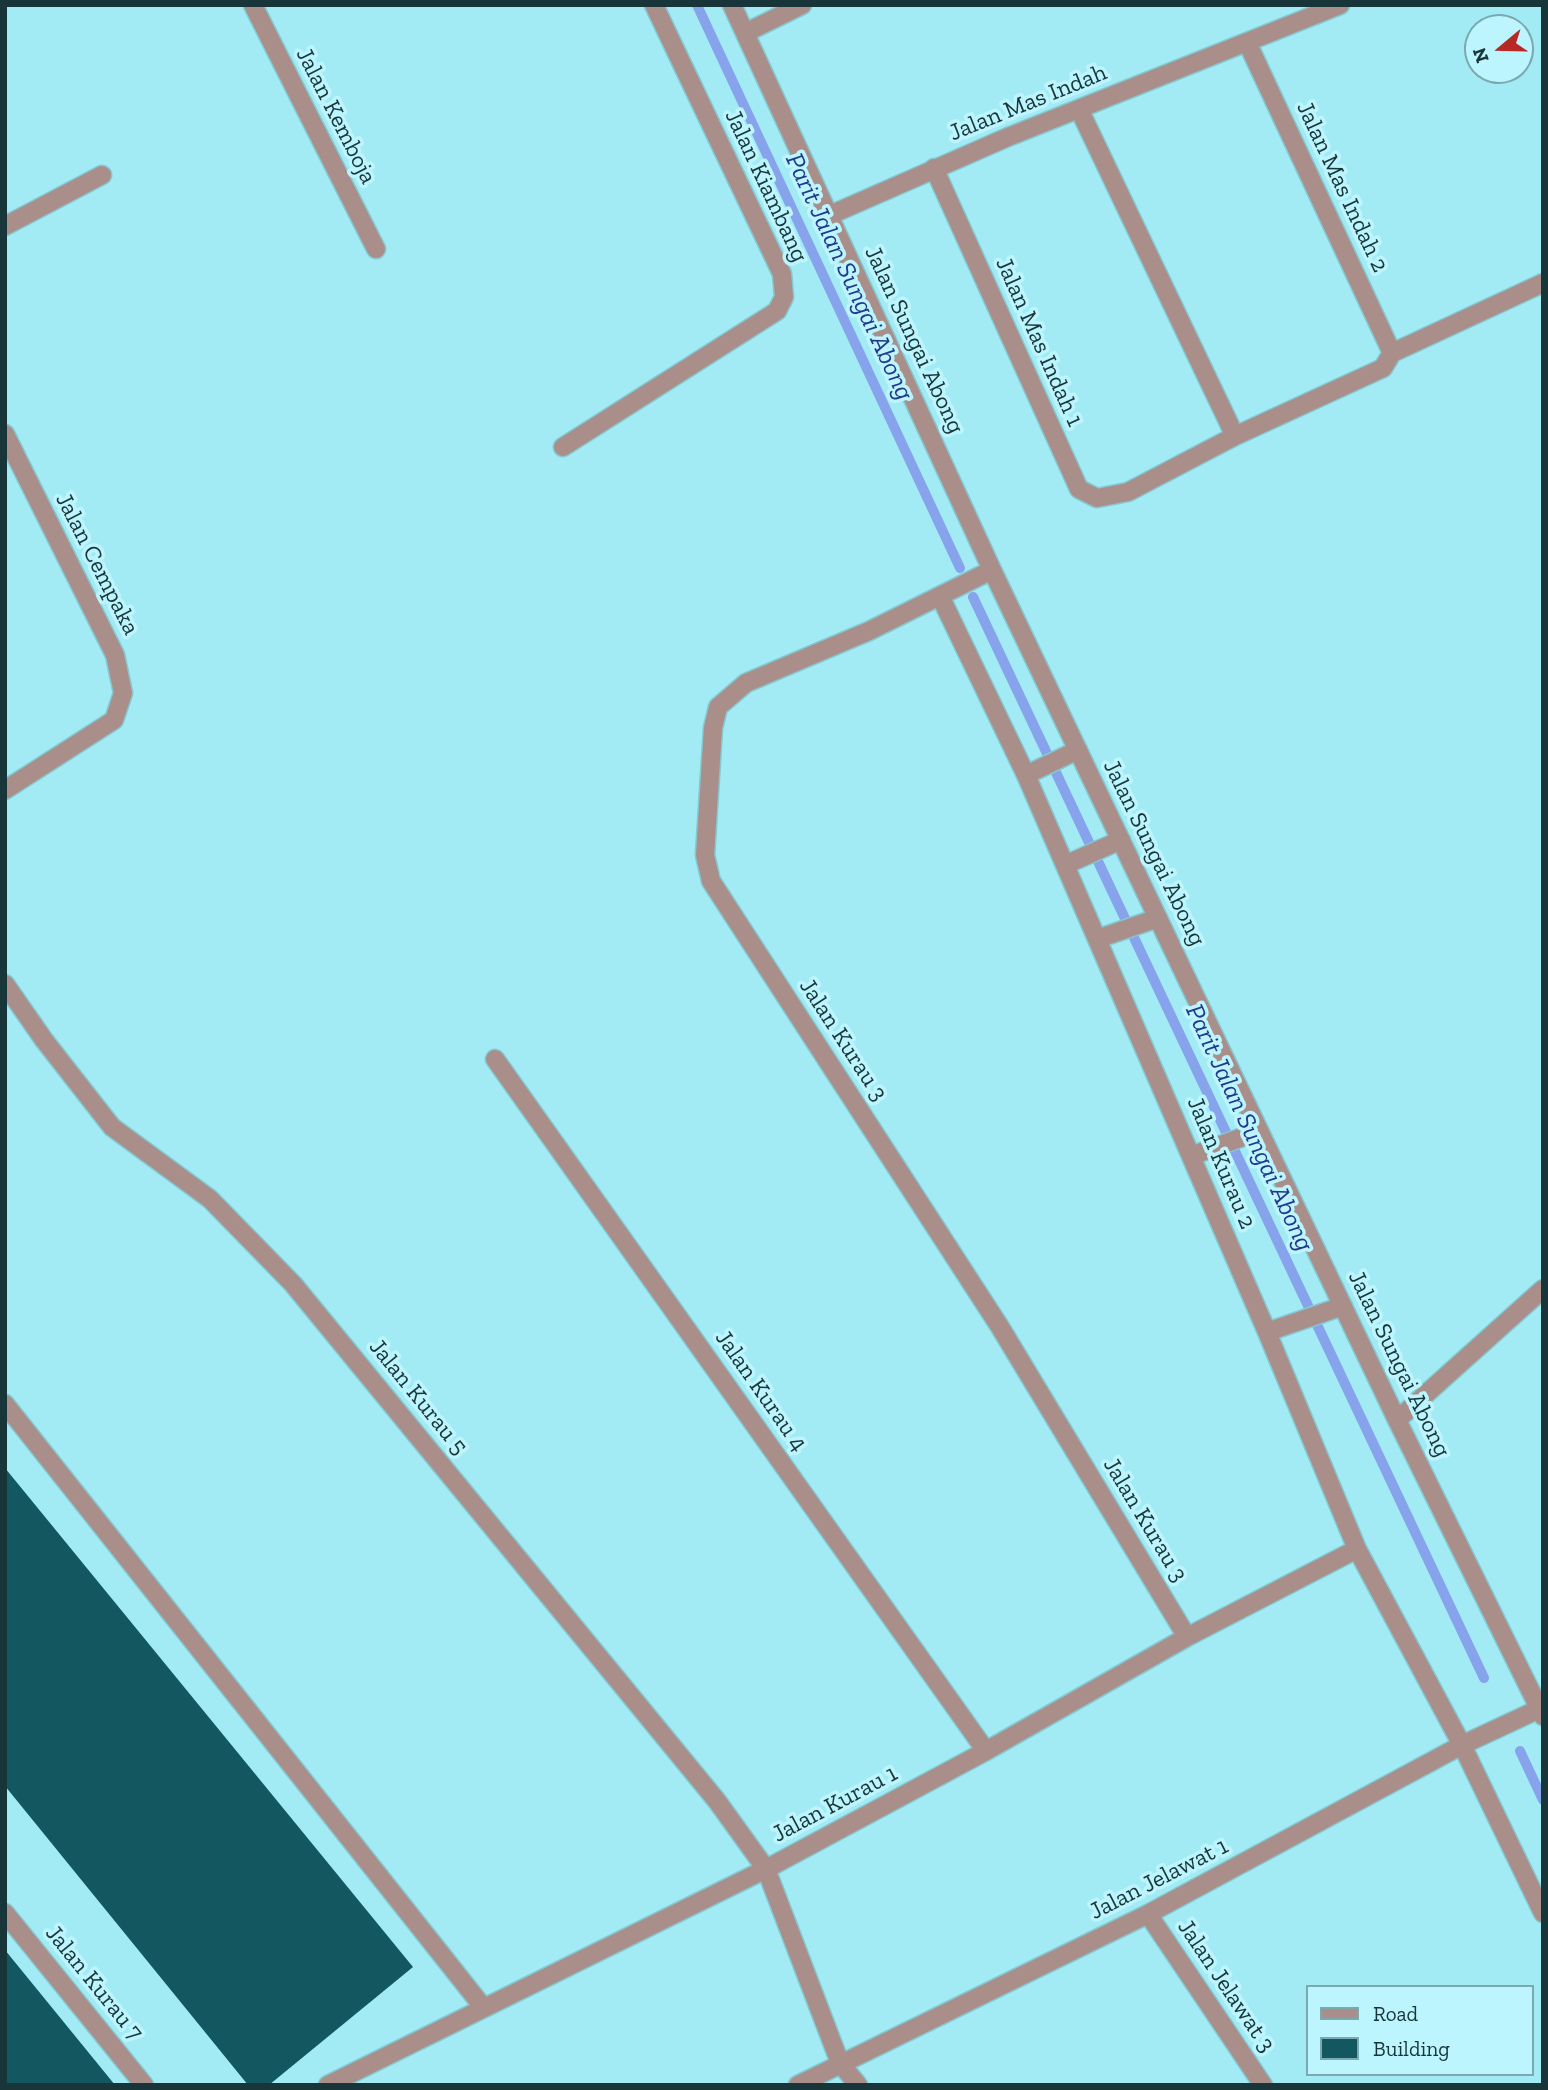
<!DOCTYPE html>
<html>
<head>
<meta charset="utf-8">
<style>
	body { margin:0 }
	#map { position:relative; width:1548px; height:2090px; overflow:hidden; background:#a2ebf5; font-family:"Zilla Slab",serif }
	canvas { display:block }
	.frame { position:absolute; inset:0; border:7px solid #18363a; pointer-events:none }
	.legend { position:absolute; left:1306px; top:1985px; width:228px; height:91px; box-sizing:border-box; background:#bcf5fe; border:2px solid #7aa9b0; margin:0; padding:9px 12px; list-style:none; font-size:21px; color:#18363a }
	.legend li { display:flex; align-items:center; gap:14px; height:35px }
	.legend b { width:35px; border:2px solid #7aa9b0 }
	.north { position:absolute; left:1464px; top:14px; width:70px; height:70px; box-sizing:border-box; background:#bcf5fe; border:2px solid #7aa9b0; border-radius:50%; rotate:251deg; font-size:19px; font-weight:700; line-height:28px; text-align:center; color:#18363a }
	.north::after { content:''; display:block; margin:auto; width:24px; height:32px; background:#b82926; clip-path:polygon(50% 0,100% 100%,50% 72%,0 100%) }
</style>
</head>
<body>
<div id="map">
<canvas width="1548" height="2090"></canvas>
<div class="frame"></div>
<ul class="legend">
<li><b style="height:9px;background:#a98e8a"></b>Road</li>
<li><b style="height:19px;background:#135860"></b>Building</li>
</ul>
<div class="north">N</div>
</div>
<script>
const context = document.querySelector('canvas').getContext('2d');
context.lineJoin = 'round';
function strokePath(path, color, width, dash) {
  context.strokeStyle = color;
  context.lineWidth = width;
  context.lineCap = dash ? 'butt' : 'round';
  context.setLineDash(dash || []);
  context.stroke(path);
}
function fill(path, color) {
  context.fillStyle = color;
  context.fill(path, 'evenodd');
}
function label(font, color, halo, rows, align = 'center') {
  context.font = font + ' "Zilla Slab",serif';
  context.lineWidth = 7;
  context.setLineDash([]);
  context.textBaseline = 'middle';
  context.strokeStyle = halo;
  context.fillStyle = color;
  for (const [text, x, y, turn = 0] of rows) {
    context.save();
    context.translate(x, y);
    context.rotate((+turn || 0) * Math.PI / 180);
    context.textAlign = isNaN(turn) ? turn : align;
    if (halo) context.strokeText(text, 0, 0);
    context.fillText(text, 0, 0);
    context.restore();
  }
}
const stream = new Path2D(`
	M697,5l263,563
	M973,597l511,1081
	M1520,1751l23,49`);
const building = new Path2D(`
	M5,1468l408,499 -144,118h-21l-243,-299z
	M5,1950l110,135h-110z`);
const minor = new Path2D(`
	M253,5l123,244
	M732,5l260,565 405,850 146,296
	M745,33l57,-28
	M1247,42l145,311
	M1079,109l156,327
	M934,168l145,321 18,9 31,-6 107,-56 148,-68 9,-15
	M830,215l178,-78 332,-132
	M5,226l97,-51
	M1392,353l151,-70
	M5,434l110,221 8,38 -9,27 -109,70
	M563,447l214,-136 7,-14 -2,-23 -128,-269
	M992,570l-123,61 -123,52 -28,24 -5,21 -8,127 6,26 289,446 187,310
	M940,596l86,179 241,557 90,217 105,196 81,168
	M1026,775l52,-25
	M1065,865l56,-25
	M1097,939l61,-21
	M5,984l39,56 68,87 98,72 83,85 424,517 49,68 74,194 18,22
	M495,1059l491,692
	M1191,1156l68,-25
	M1267,1332l76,-26
	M5,1404l478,603
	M1397,1420l146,-131
	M5,1913l139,172
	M1148,1914l115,171
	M328,2085l438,-216 220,-118 201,-114 170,-88
	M798,2085l350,-171 314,-169 77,-36`);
const streetNames = [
	["Jalan Mas Indah",1028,103,-22],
	["Jalan Kemboja",336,116,63],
	["Jalan Kiambang",766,186,65],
	["Jalan Mas Indah 2",1342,187,65],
	["Jalan Sungai Abong",914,340,65],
	["Jalan Mas Indah 1",1039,342,66],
	["Jalan Cempaka",97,564,63],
	["Jalan Sungai Abong",1154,853,64],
	["Jalan Kurau 3",843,1040,57],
	["Jalan Kurau 2",1221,1163,67],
	["Jalan Sungai Abong",1399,1364,64],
	["Jalan Kurau 4",761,1391,55],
	["Jalan Kurau 5",418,1397,51],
	["Jalan Kurau 3",1145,1520,59],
	["Jalan Kurau 1",835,1804,-28],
	["Jalan Jelawat 1",1159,1879,-27],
	["Jalan Kurau 7",94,1983,51],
	["Jalan Jelawat 3",1226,1986,56]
];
const waterNames = [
	["Parit Jalan Sungai Abong",849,277,65],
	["Parit Jalan Sungai Abong",1249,1128,65]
];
strokePath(stream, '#87a3eb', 10);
fill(building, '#135860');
strokePath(minor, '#86c7d0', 21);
strokePath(minor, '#a98e8a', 18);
label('24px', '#18363a', '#bcf5fe', streetNames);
label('italic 26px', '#21398b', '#bcf5fe', waterNames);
</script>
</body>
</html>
